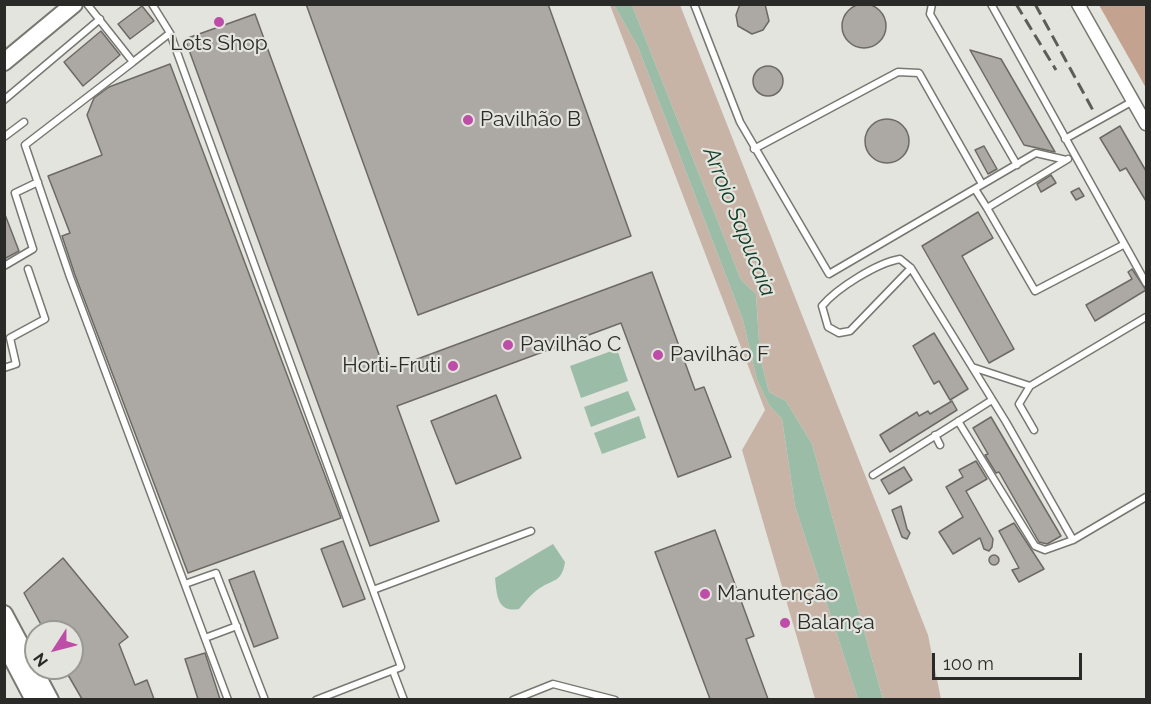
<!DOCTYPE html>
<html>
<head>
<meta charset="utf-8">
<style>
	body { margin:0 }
	#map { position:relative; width:1151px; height:704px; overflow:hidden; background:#e4e4de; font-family:Raleway,sans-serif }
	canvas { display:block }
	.frame { position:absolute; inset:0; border:6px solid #2a2a28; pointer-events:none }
	.north { position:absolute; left:24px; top:620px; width:60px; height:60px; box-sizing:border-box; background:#e4e4de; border:2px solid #9a9a95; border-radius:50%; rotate:234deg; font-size:16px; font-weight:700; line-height:24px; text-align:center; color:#2a2a28 }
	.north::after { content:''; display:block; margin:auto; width:21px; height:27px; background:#be4da8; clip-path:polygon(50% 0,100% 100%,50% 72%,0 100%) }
	.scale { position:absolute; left:932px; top:653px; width:150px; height:27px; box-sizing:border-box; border:3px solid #2a2a28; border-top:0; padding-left:8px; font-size:18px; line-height:21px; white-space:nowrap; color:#2a2a28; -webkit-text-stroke:4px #e4e4de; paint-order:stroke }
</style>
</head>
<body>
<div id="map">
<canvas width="1151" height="704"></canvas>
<div class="frame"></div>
<div class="north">N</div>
<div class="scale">100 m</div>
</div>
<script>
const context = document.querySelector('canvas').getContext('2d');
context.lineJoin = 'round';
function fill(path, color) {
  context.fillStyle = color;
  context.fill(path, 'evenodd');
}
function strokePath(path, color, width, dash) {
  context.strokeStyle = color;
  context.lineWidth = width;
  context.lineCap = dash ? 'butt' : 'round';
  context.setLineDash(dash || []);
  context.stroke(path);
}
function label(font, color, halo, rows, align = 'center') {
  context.font = font + ' Raleway,sans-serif';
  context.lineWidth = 4.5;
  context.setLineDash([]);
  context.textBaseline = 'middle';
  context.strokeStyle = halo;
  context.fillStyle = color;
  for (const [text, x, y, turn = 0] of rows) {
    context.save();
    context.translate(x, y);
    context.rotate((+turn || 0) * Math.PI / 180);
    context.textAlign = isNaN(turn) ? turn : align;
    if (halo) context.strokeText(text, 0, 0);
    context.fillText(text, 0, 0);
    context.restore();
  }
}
const green = new Path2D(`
	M610,5h4l24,42 105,273 14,60 12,25 13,14 13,87 63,193h-43l-73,-249 23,-40z
	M632,5h48l248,630 13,64h-58l-71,-255 -26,-43 -17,-9 -9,-35 -4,-63 -15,-14z`);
const forest = new Path2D(`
	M1099,5h47v83z`);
const water = new Path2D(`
	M614,5h18l109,275 15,14 4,63 9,35 17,9 26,43 71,255h-25l-63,-193 -13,-87 -13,-14 -12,-25 -14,-60 -105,-273z
	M617,349l11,32 -47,17 -11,-32z
	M628,391l8,19 -45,17 -7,-20z
	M639,416l7,22 -44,16 -8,-21z
	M553,544l12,18c-3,20 -11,17 -25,26 -8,5 -15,14 -21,21 -22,4 -22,-14 -24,-31z`);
const building = new Path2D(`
	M842 26a22 22 0 1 1 44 0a22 22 0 1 1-44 0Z
	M306,4h242l83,232 -213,79z
	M740,4h25l4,17 -6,9 -11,4 -14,-8 -2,-11z
	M142,6l12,15 -24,18 -12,-15z
	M255,14l130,357 267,-99 43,118 9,-3 27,70 -53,20 -57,-154 -224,83 42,115 -69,25 -185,-507z
	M101,31l19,24 -37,31 -19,-24z
	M970,50l31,9 54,93 -31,-7z
	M170,64l171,454 -153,55 -113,-298 -13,-39 8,-3 -22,-57 54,-21 -15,-40 7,-17 15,-11z
	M753 81a15 15 0 1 1 30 0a15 15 0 1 1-30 0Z
	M865 141a22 22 0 1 1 44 0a22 22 0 1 1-44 0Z
	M1120,126l26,45v30l-20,-33 -6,3 -20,-33z
	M984,146l13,23 -9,5 -13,-24z
	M1051,175l5,8 -15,9 -4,-8z
	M1079,188l5,8 -8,4 -5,-8z
	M4,212l15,39 -15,8z
	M978,212l15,26 -31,18 52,93 -25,14 -67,-117z
	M1132,269l14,21 -51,31 -9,-16 46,-26 -4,-7z
	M934,333l34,56 -18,11 -11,-19 -5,3 -21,-38z
	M496,395l25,63 -65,26 -25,-63z
	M952,401l5,9 -67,42 -10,-17 37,-23 2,4 9,-5 2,3z
	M991,417l70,119 -14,8 -8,-2 -40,-70 -3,1 -11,-18 3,-1 -15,-26z
	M976,461l11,18 -21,12 27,48 -1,8 -3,4 -5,-2 -4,-11 -27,16 -14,-22 24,-15 -17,-30 17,-10 -4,-7z
	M904,467l8,13 -23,14 -8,-14z
	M901,506l6,23 3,4 -3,6 -5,-2 -10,-27z
	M1014,523l30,46 -25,13 -7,-12 7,-2 -20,-37z
	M715,530l39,106 -8,3 22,60h-58l-55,-147z
	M343,541l22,58 -22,8 -22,-58z
	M989 560a5 5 0 1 1 10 0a5 5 0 1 1-10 0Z
	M63,558l65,79 -9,7 16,41 12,-5 7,19h-72l-18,-31h8v-36h-27l-21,-39z
	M254,571l24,67 -24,9 -25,-67z
	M205,653l15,46h-22l-13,-40z`);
const service = new Path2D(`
	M87,4l46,58 -108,83 45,132 158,423
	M152,4l18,29 231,634 -85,33
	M694,4l46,118 89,152 207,-121 30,7
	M932,4l-2,10 87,151
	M991,4l155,279
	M133,62l37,-29
	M4,100l96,-81
	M4,137l20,-15
	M1065,139l68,-38
	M754,149l144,-77 21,1 63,111
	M975,189l12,19 81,-49
	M987,208l48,83 88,-46
	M4,266l29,-17 -18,-56 23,-11
	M911,268l-61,63 -11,2 -11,-6 -6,-21c15,-18 55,-43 78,-47l11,9 95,154 67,118 73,-43
	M972,367l58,19
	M4,368l12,-4 -6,-26 35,-19 -17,-50
	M958,421l77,125 10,4 28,-10
	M1034,430l-15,-26 11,-18 116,-69
	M935,435l5,10
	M873,475l119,-75
	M185,584l31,-11 49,127
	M373,590l158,-59
	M205,638l32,-12
	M393,671l11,29
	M513,700l40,-16 62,16`);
const minor = new Path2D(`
	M1078,4l68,120`);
const secondary = new Path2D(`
	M4,62l70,-58
	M4,614l46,86
	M4,643l30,57`);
const rail = new Path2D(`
	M1016,4l40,66
	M1035,4l60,110`);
const markers = [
	[219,22,6,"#be4da8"],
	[468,120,6,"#be4da8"],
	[508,345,6,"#be4da8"],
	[658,355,6,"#be4da8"],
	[453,366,6,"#be4da8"],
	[705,594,6,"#be4da8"],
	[785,623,6,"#be4da8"]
];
const poiNames = [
	["Lots Shop",219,44,"center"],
	["Pavilhão B",480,120],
	["Pavilhão C",520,345],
	["Pavilhão F",670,355],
	["Horti-Fruti",441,366,"right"],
	["Manutenção",717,594],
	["Balança",797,623]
];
const waterNames = [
	["Arroio Sapucaia",739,222,68]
];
fill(green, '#c8b4a7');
fill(forest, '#c3a38f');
fill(water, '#9bbda8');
fill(building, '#aca8a3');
strokePath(building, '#6d6a65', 1.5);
strokePath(service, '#787872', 9);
strokePath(minor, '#787872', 15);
strokePath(secondary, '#787872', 20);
strokePath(service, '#fff', 6);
strokePath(minor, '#fff', 12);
strokePath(secondary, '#fff', 16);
strokePath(rail, '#5c5c59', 3, [12, 6]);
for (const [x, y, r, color] of markers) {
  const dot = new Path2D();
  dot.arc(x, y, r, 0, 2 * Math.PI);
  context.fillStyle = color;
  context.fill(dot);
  strokePath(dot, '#e4e4de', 2);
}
label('21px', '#2a2a28', '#e4e4de', poiNames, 'left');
label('italic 22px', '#0f3b25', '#e4e4de', waterNames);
</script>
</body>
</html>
